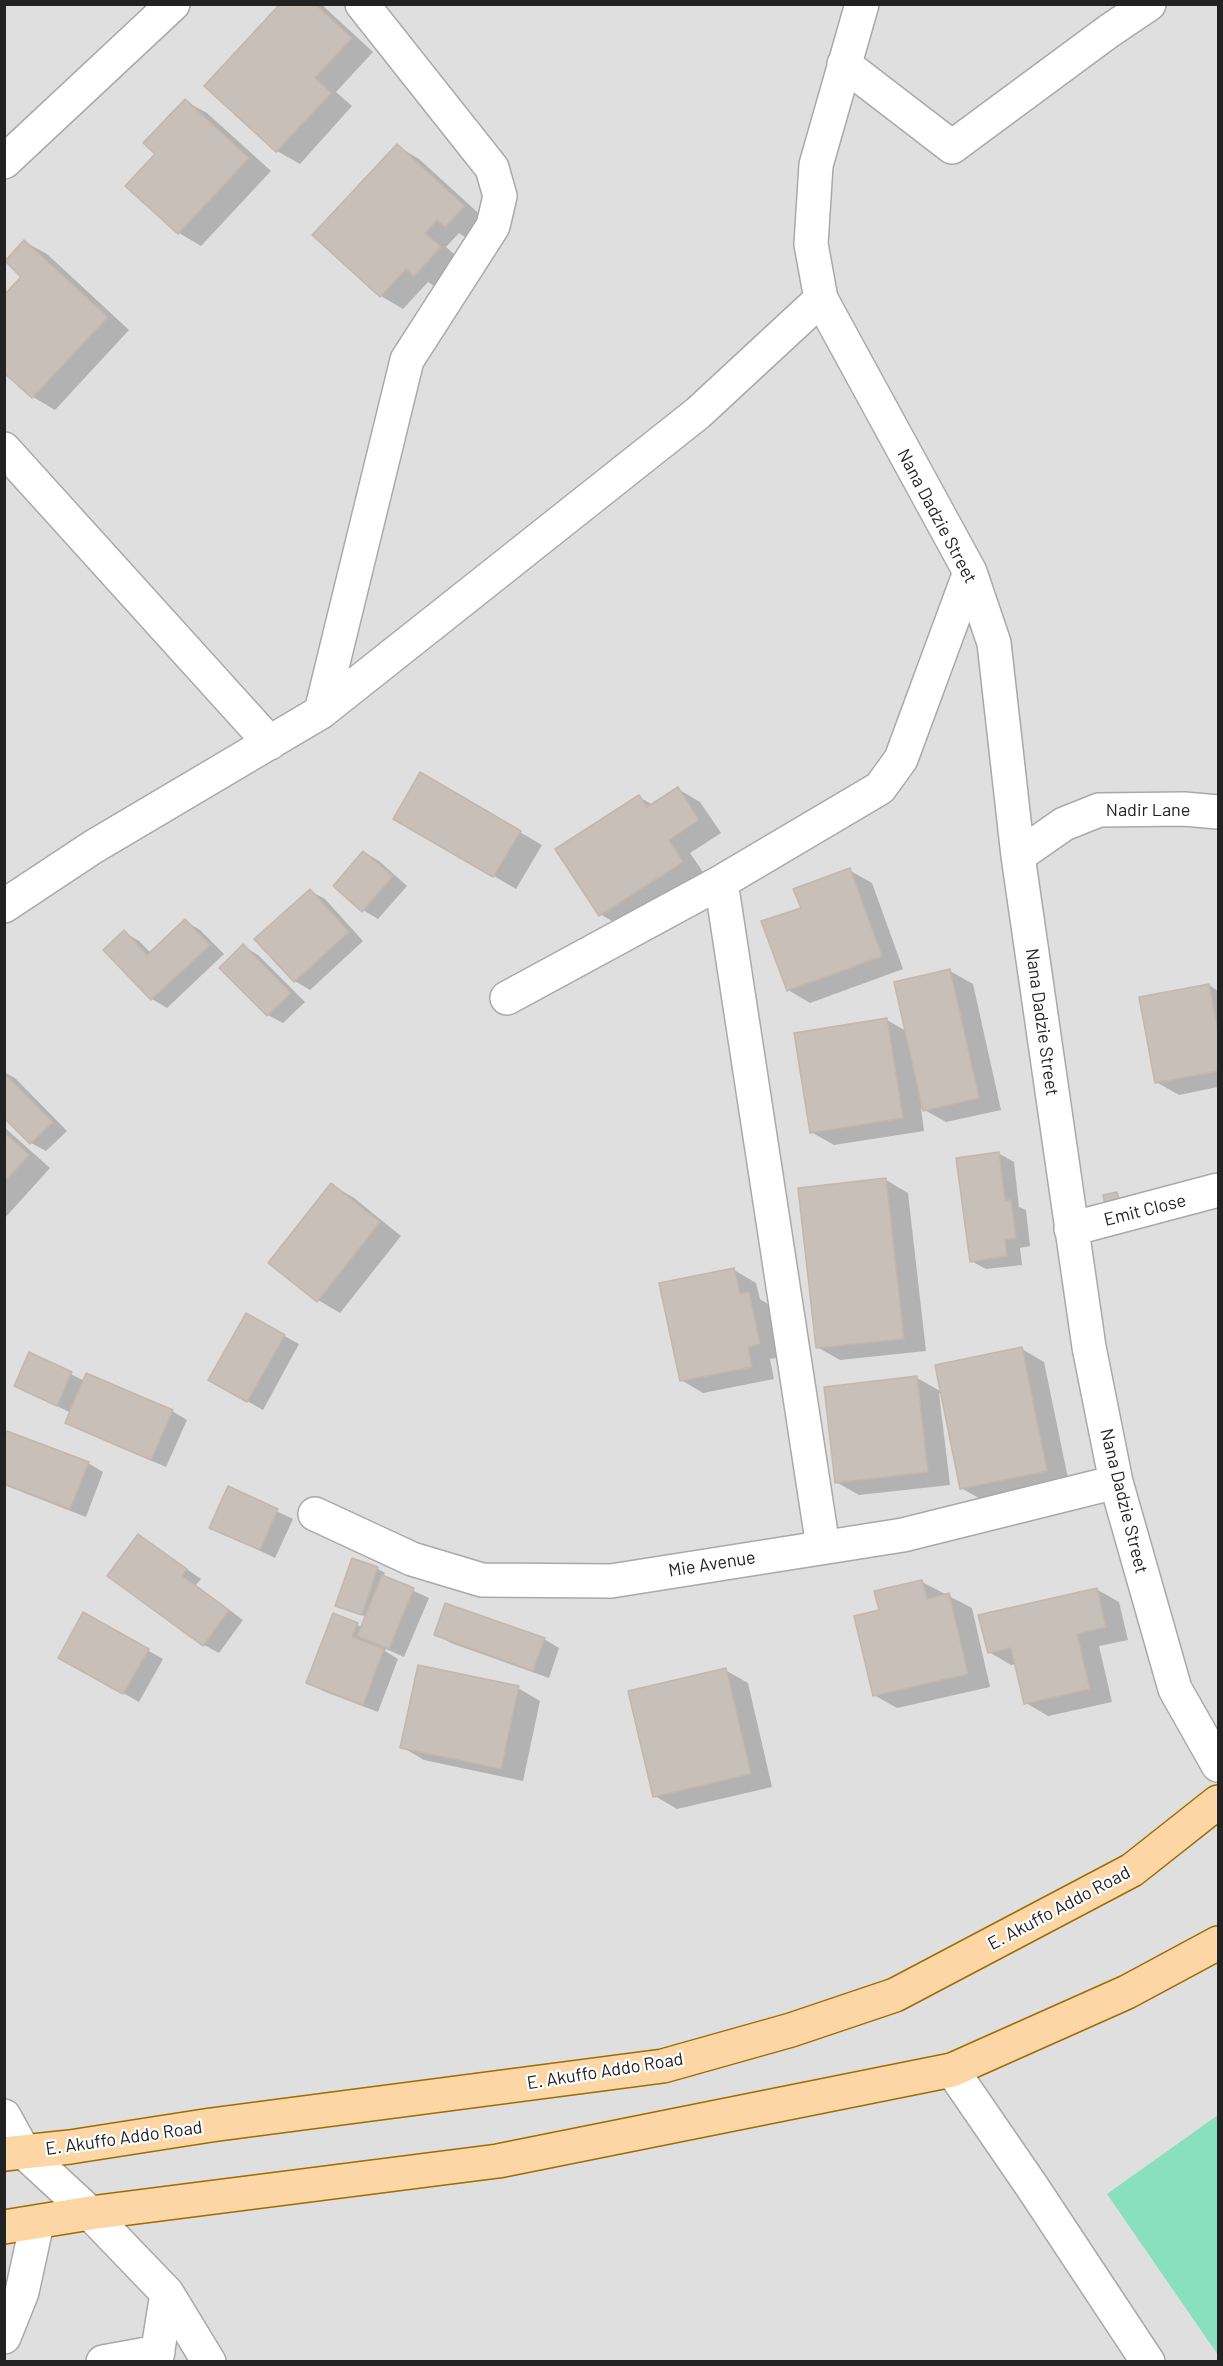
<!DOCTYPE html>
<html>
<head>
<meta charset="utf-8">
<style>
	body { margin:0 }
	#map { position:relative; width:1223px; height:2366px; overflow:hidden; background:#f2efe9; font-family:Barlow,sans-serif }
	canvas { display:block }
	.frame { position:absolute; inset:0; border:6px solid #222; pointer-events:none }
</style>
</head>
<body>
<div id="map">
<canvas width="1223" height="2366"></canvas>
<div class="frame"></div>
</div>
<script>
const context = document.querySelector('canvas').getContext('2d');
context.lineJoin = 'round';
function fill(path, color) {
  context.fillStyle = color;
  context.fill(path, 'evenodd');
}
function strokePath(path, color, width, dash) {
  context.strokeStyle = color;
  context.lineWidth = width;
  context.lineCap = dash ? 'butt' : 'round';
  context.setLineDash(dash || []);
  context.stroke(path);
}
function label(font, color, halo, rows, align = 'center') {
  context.font = font + ' Barlow,sans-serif';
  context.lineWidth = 4.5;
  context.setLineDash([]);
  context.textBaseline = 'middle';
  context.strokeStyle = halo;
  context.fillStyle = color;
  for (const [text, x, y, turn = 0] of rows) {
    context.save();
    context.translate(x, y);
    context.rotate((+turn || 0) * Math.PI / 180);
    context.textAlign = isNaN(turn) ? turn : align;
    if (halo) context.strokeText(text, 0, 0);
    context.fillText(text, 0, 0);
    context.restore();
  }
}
const residential = new Path2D(`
	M5,5h1213v2356h-1213z`);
const pitch = new Path2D(`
	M1218,2115v240l-111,-161z`);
const shadow = new Path2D(`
	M282,4h39l52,48 -37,40 16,14 -52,58 -23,-13 -71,-65z
	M185,101l22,12 64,58 -70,75 -22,-13 -22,-79z
	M397,146l22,13 67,61 -18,19 -9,-6 -13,14 16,14 -25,27 -9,-6 -25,27 -22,-13z
	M25,242l22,12 82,76 -74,80 -22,-13 -29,-26 19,-94z
	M420,774l122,71 -26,44 -121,-71z
	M678,789l22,13 21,31 -31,20 15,22 -83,52 -22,-13 39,-117 14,8z
	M364,852l15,9 28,25 -29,33 -15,-9z
	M849,870l23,13 31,86 -93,34 -22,-13 14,-81z
	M310,891l15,8 38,42 -53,49 -15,-9z
	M185,921l15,9 24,24 -57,54 -15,-9 -46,-49 18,-18 15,9 12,12z
	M243,946l15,9 47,47 -22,21 -15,-8z
	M950,971l23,13 28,126 -55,12 -25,-14 3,23 -90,14 -23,-13 76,-112 19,11z
	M1209,985l9,6v96l-39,8 -23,-13z
	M4,1072l11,6 52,53 -21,20 -15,-8 -27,-28z
	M4,1127l46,41 -46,51z
	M998,1153l16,9 5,45 7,3 4,36 -10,2 2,17 -36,4 -15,-8z
	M886,1180l22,13 18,158 -86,9 -23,-13z
	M332,1185l22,13 47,38 -61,77 -22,-13z
	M734,1270l22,13 4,16 11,7 11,51 -12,2 4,20 -71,14 -22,-13z
	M246,1315l53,29 -36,66 -53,-30z
	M1022,1349l22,13 25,121 -85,18 -23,-13 -19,-95h-3l11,92 -91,10 -23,-13 81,-104 25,14z
	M29,1354l56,27 87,30 15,9 -21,47 -84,-36 -15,-8 4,-10 -56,-28z
	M4,1443l84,20 15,9 -17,45 -82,-32z
	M228,1488l65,31 -18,39 -64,-31z
	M139,1536l62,43 -5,6 47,35 -24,33 -15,-8z
	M353,1560l25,9 7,4 -2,4 46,21 -25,59 -18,-8 -1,2 13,8 -20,53 -55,-21 -15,-9 49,-57 5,2 5,-10 -30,-12z
	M922,1582l50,26 18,79 -93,21 -23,-13 6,-84z
	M1096,1589l23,13 9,38 -29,6 13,56 -64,14 -22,-13 -10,-39 -5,1 -22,-13z
	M84,1614l79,45 -24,43 -79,-45z
	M436,1634l108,5 15,9 -10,30 -98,-35z
	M725,1670l23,13 24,104 -95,22 -22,-13z
	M518,1688l22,13 -17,80 -99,-21 -22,-13z`);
const building = new Path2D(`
	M280,4h35l37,34 -37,40 16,15 -55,59 -72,-66z
	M185,99l64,59 -71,76 -53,-48 30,-32 -12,-11z
	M397,144l68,62 -20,21 -8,-7 -12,13 16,14 -27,29 -8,-7 -26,28 -68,-62z
	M24,240l84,77 -76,81 -28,-25v-78l17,-18 -16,-16z
	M420,772l101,59 -28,46 -100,-58z
	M678,787l21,33 -30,20 14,22 -84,54 -44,-67 84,-54 8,12z
	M363,851l30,25 -31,36 -29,-26z
	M850,868l32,88 -95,35 -26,-70 40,-13 -8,-19z
	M310,889l39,43 -55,50 -40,-43z
	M185,919l25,26 -59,55 -48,-50 21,-20 23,25z
	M243,944l48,49 -24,23 -48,-48z
	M950,969l29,129 -56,13 -29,-129z
	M1209,984l9,47v40l-63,12 -16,-86z
	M887,1018l16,100 -93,15 -16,-100z
	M4,1073l49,49 -23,22 -26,-26z
	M4,1132l25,23 -25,27z
	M999,1152l6,48h6l5,38 -11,2 2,16 -37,6 -14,-104z
	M886,1178l18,161 -88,9 -18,-160z
	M331,1183l49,39 -63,80 -49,-39z
	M1117,1192l5,19 -15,3 -4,-19z
	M734,1268l6,26 9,-2 11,52 -12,3 4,20 -72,14 -21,-98z
	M246,1313l39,22 -38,67 -39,-22z
	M1022,1347l25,124 -87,18 -25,-124z
	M29,1352l43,20 -15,34 -43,-20z
	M86,1373l87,37 -22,50 -86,-37z
	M917,1376l11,96 -93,11 -11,-96z
	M7,1431l82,31 -19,47 -66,-25v-45z
	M228,1486l50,23 -18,41 -51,-22z
	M138,1534l49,35 -5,7 47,34 -26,36 -96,-70z
	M352,1558l26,9 -16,48 -27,-9z
	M382,1575l32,13 -25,61 -32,-13z
	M922,1580l5,19 22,-6 19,81 -95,22 -19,-80 25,-6 -5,-19z
	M1097,1588l9,39 -29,7 13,55 -66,15 -13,-56 -23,5 -10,-38z
	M445,1603l100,35 -12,33 -99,-36z
	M83,1612l66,37 -26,45 -65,-36z
	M333,1613l25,10 -6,14 32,12 -21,56 -57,-22z
	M418,1665l101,21 -18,83 -101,-21z
	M726,1668l25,106 -98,23 -25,-106z`);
const minor = new Path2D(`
	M862,4l-46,161 -5,79 10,55 149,273 24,71 24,213 71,491 27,135 59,207 43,76
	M844,64l108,83 157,-116 40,-27
	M4,162l169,-158
	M4,449l266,294
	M321,712l86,-352 86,-134 7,-30 -8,-28 -130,-164
	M1018,856l46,-32 35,-14 85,-1 34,3
	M721,882l102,665
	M4,906l89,-59 228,-135 377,-299 123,-114
	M507,998l214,-116 159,-94 21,-29 69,-187
	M1071,1229l147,-39
	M315,1514l97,45 70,21 129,1 292,-46 213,-53
	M952,2070l81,118 115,174
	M4,2116l20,36 66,61 77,80 42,69
	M4,2337l18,-45 15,-69
	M103,2362l55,-10
	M156,2362l11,-69`);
const major = new Path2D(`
	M4,2154l66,-7 141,-22 452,-59 128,-36 104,-35 237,-125 86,-68
	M4,2227l86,-14 408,-52 454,-91 175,-78 91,-49`);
const streetNames = [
	["Nana Dadzie Street",937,516,62],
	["Nadir Lane",1148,810],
	["Nana Dadzie Street",1042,1022,82],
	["Emit Close",1145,1210,-14],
	["Nana Dadzie Street",1124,1501,76],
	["Mie Avenue",712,1564,-9],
	["E. Akuffo Addo Road",1059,1908,-28],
	["E. Akuffo Addo Road",605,2071,-9],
	["E. Akuffo Addo Road",124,2138,-8]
];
fill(residential, '#e0dfdf');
fill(pitch, '#88e0be');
fill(shadow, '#0003');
fill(building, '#c7bfb8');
strokePath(building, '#c4b6ab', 1.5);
strokePath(minor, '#a9a9a9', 36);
strokePath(major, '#a06b00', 36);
strokePath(minor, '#fff', 33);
strokePath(major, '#fcd6a4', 33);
label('18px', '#222', '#fff', streetNames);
</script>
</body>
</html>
